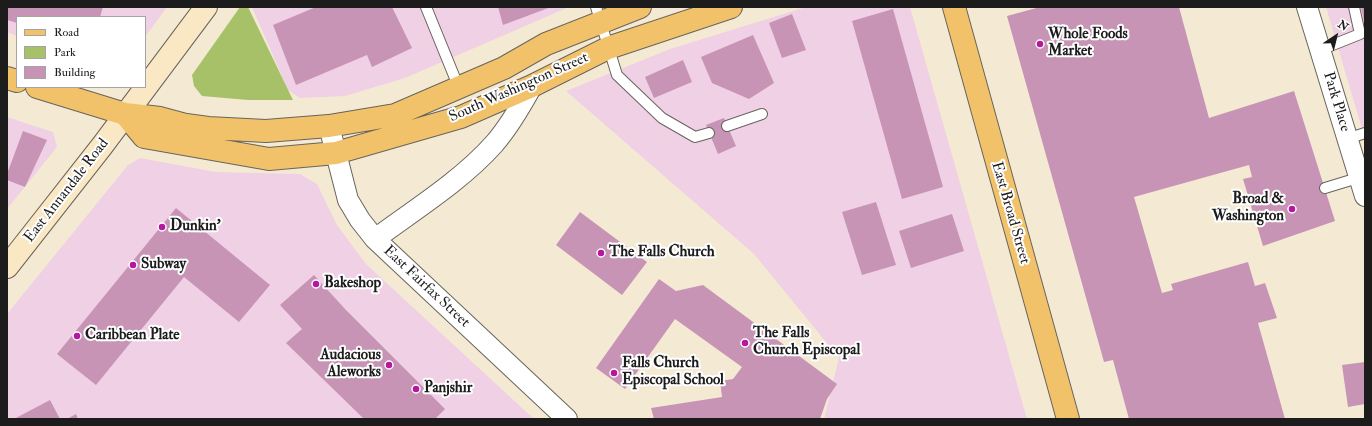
<!DOCTYPE html>
<html>
<head>
<meta charset="utf-8">
<style>
	body { margin:0 }
	#map { position:relative; width:1372px; height:426px; overflow:hidden; background:#f4ead4; font-family:"IM FELL Double Pica",serif }
	canvas { display:block }
	.frame { position:absolute; inset:0; border:8px solid #1c1c1c; pointer-events:none }
	.legend { position:absolute; left:16px; top:16px; width:130px; height:72px; box-sizing:border-box; background:#fff; border:1px solid #a4a4a4; margin:0; padding:5px 7px; list-style:none; font-size:12px; color:#1c1c1c }
	.legend li { display:flex; align-items:center; gap:8px; height:20px }
	.legend b { width:20px; border:1px solid #a4a4a4 }
	.north { position:absolute; left:1316px; top:16px; width:40px; height:40px; -webkit-text-stroke:3px #fff; paint-order:stroke; rotate:35deg; font-size:11px; font-weight:700; line-height:16px; text-align:center; color:#1c1c1c }
	.north::after { content:''; display:block; margin:auto; width:14px; height:18px; background:#1c1c1c; clip-path:polygon(50% 0,100% 100%,50% 72%,0 100%) }
</style>
</head>
<body>
<div id="map">
<canvas width="1372" height="426"></canvas>
<div class="frame"></div>
<ul class="legend">
<li><b style="height:5px;background:#f2c26a"></b>Road</li>
<li><b style="height:11px;background:#a7c168"></b>Park</li>
<li><b style="height:11px;background:#c894b6"></b>Building</li>
</ul>
<div class="north">N</div>
</div>
<script>
const context = document.querySelector('canvas').getContext('2d');
context.lineJoin = 'round';
function fill(path, color) {
  context.fillStyle = color;
  context.fill(path, 'evenodd');
}
function strokePath(path, color, width, dash) {
  context.strokeStyle = color;
  context.lineWidth = width;
  context.lineCap = dash ? 'butt' : 'round';
  context.setLineDash(dash || []);
  context.stroke(path);
}
function label(font, color, halo, rows, align = 'center') {
  context.font = font + ' "IM FELL Double Pica",serif';
  context.lineWidth = 4;
  context.setLineDash([]);
  context.textBaseline = 'middle';
  context.strokeStyle = halo;
  context.fillStyle = color;
  for (const [text, x, y, turn = 0] of rows) {
    context.save();
    context.translate(x, y);
    context.rotate((+turn || 0) * Math.PI / 180);
    context.textAlign = isNaN(turn) ? turn : align;
    if (halo) context.strokeText(text, 0, 0);
    context.fillText(text, 0, 0);
    context.restore();
  }
}
const built = new Path2D(`
	M7,7h160l-22,30v-20h-128v19l-10,-4z
	M252,7h317l-164,71 -60,18 -45,2 -12,-8z
	M806,7h104l117,412h-203l15,-61 -85,-104 -188,-163 104,-42z
	M1326,7h39v132z
	M7,117l46,15 4,15 -50,62z
	M140,158l76,14 84,2 17,10 20,41 29,39 168,155h-527v-105l121,-149z`);
const green = new Path2D(`
	M240,7h8l45,93h-45l-46,-4 -8,-10 -2,-11z`);
const building = new Path2D(`
	M7,7h67l-2,8 2,-8h29l-3,10h-83v6l-10,-3z
	M316,7h76l20,41 -40,19 -5,-12 -71,30 -23,-60z
	M498,7h53l-48,18z
	M1040,7h139l30,111 85,-27 41,130 -72,25 -20,-67 9,-2 -3,-12 -115,32 28,96 11,-3 -2,-6 77,-22 7,24 10,-3 12,35 -19,5 27,96h-156l-16,-59 -9,2 -97,-346z
	M1361,7h4v14h-1z
	M893,9l50,178 -41,12 -50,-178z
	M792,14l14,36 -24,8 -13,-35z
	M753,35l21,48 -25,16 -37,-16 -11,-26z
	M683,60l9,22 -38,16 -9,-21z
	M724,118l12,28 -18,8 -12,-29z
	M23,131l24,9 -22,47 -18,-7v-6z
	M876,202l20,63 -34,10 -20,-63z
	M176,208l94,77 -31,37 -55,-45 -88,108 -39,-31z
	M580,212l67,50 -25,33 -66,-50z
	M952,214l12,37 -53,17 -12,-37z
	M314,275l31,34 100,100 -10,10h-71l-78,-76 16,-14 -22,-24z
	M659,279l17,12 27,-6 134,99 -10,15 -7,20h-166l-3,-11 71,-11 -2,-16 13,-2 9,-12 -67,-48 -50,70 -29,-21z
	M1365,362v42l-17,3 -6,-42z
	M50,400l10,19h-46z
	M76,414l2,5h-11z`);
const lane = new Path2D(`
	M426,7l33,81
	M596,7l21,68 45,43 33,19 14,-4
	M1320,50l40,-16 -6,-27
	M727,126l35,-12
	M1347,139l18,-6
	M1325,188l36,-11`);
const street = new Path2D(`
	M1307,7l58,189
	M329,126l19,74 12,20 15,19 192,180
	M375,239c39,-29 86,-58 119,-95 15,-17 27,-38 38,-58`);
const secondary = new Path2D(`
	M7,267l95,-121 104,-139`);
const primary = new Path2D(`
	M954,7l114,412
	M7,78l10,3
	M37,87l88,27 35,4 26,7 22,3 58,3 63,-5 66,-11 109,-47 42,-24 94,-37
	M125,114l19,23 125,22 67,-6 125,-36 71,-31 76,-38 123,-41`);
const markers = [
	[1040,44,4,"#b5179e"],
	[1292,209,4,"#b5179e"],
	[162,227,4,"#b5179e"],
	[601,253,4,"#b5179e"],
	[133,265,4,"#b5179e"],
	[316,284,4,"#b5179e"],
	[77,336,4,"#b5179e"],
	[745,343,4,"#b5179e"],
	[389,365,4,"#b5179e"],
	[614,373,4,"#b5179e"],
	[416,389,4,"#b5179e"]
];
const poiNames = [
	["Whole Foods",1048,35],
	["Market",1048,52],
	["Broad &",1284,200,"right"],
	["Washington",1284,217,"right"],
	["Dunkin'",170,227],
	["The Falls Church",609,253],
	["Subway",141,265],
	["Bakeshop",324,284],
	["The Falls",753,334],
	["Church Episcopal",753,351],
	["Caribbean Plate",85,336],
	["Audacious",381,356,"right"],
	["Aleworks",381,373,"right"],
	["Falls Church",622,364],
	["Episcopal School",622,381],
	["Panjshir",424,389]
];
const streetNames = [
	["South Washington Street",519,88,-24],
	["Park Place",1336,102,73],
	["East Annandale Road",67,191,-52],
	["East Broad Street",1010,213,74],
	["East Fairfax Street",426,287,43]
];
fill(built, '#f0d0e4');
fill(green, '#a7c168');
fill(building, '#c894b6');
strokePath(lane, '#68645c', 12);
strokePath(street, '#68645c', 22);
strokePath(secondary, '#68645c', 24);
strokePath(primary, '#68645c', 24);
strokePath(lane, '#fff', 10);
strokePath(street, '#fff', 20);
strokePath(secondary, '#fae7c3', 22);
strokePath(primary, '#f2c26a', 22);
for (const [x, y, r, color] of markers) {
  const dot = new Path2D();
  dot.arc(x, y, r, 0, 2 * Math.PI);
  context.fillStyle = color;
  context.fill(dot);
  strokePath(dot, '#fff', 1.5);
}
label('bold 15px', '#1c1c1c', '#fff', poiNames, 'left');
label('15px', '#1c1c1c', '#fff', streetNames);
</script>
</body>
</html>
